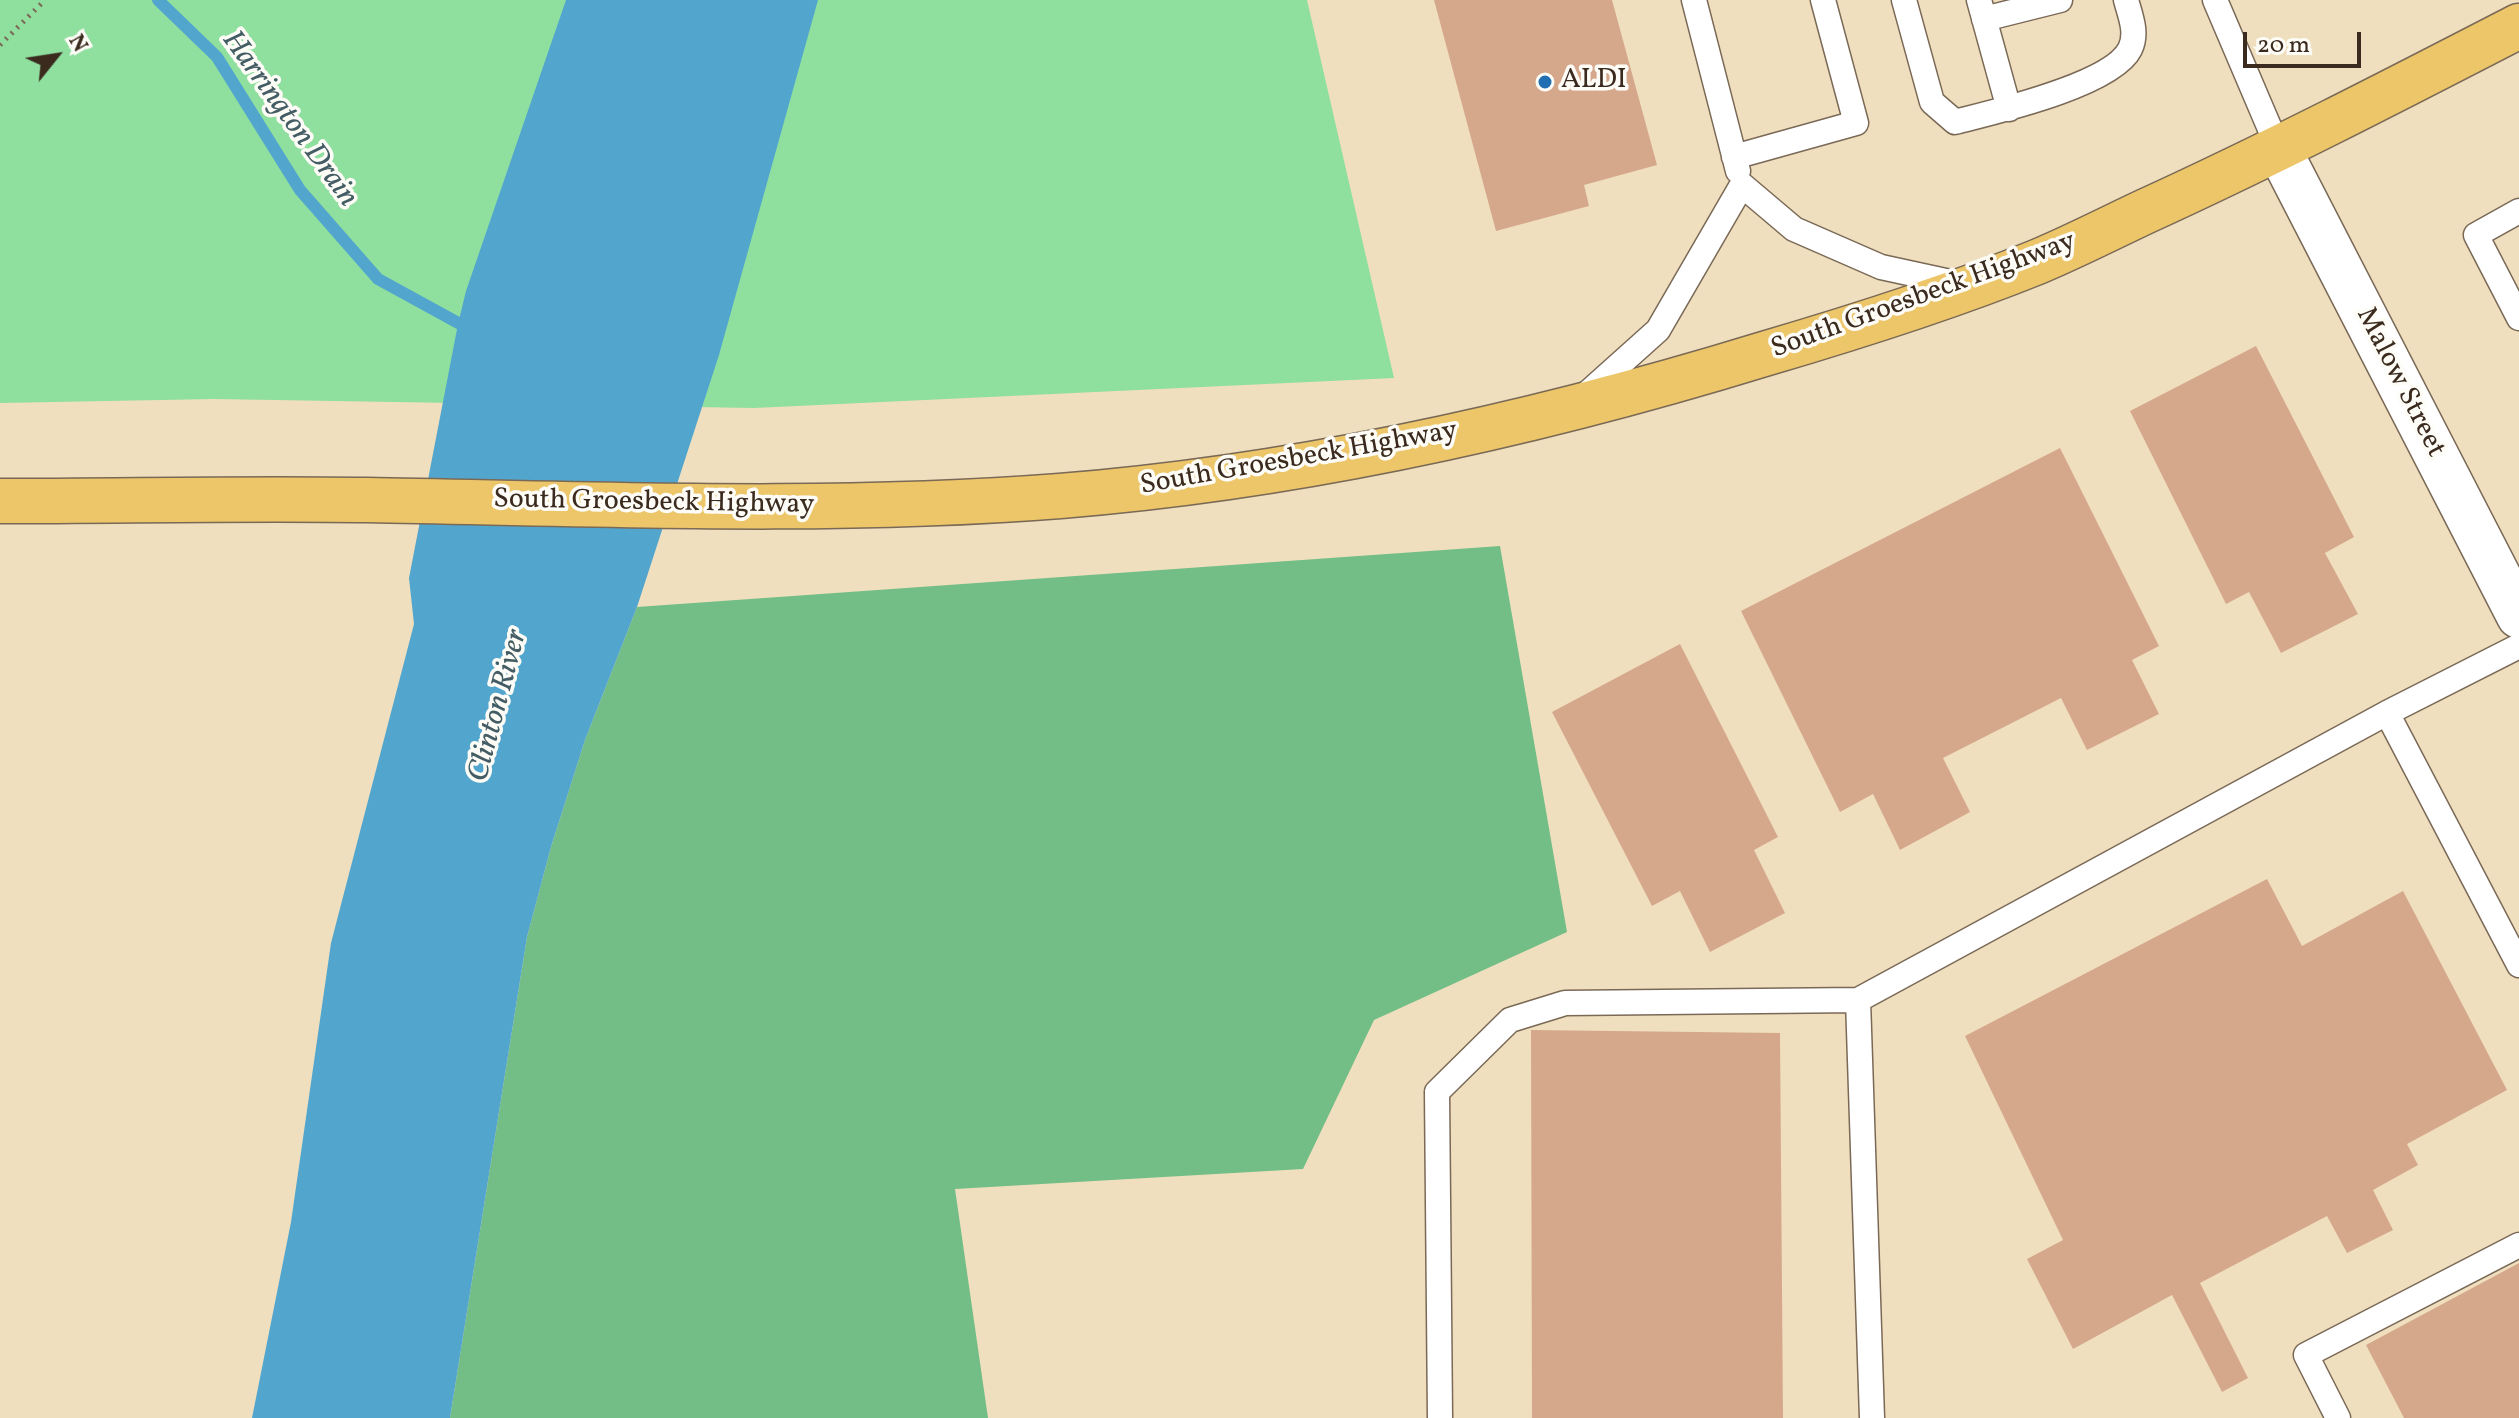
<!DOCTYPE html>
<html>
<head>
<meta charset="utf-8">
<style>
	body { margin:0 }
	#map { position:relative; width:2519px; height:1418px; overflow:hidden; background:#efdfbe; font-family:Vollkorn,serif }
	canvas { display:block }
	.north { position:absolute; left:16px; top:16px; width:80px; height:80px; -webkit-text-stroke:6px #fdfcf7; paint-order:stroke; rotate:60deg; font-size:22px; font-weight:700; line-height:32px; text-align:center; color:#3b2a1e }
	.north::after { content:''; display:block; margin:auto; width:28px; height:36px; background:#3b2a1e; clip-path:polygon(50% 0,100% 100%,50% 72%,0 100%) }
	.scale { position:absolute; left:2243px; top:32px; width:118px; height:36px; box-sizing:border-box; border:4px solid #3b2a1e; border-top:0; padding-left:10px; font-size:24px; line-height:28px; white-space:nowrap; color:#3b2a1e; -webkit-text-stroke:6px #fdfcf7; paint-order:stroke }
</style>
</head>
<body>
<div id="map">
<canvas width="2519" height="1418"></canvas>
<div class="north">N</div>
<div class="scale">20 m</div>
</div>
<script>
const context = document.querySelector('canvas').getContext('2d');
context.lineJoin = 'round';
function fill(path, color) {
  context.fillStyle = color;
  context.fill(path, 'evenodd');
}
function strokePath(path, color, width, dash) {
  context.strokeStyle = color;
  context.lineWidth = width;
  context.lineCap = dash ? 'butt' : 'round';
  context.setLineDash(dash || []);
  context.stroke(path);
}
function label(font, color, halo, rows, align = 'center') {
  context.font = font + ' Vollkorn,serif';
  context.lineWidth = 7;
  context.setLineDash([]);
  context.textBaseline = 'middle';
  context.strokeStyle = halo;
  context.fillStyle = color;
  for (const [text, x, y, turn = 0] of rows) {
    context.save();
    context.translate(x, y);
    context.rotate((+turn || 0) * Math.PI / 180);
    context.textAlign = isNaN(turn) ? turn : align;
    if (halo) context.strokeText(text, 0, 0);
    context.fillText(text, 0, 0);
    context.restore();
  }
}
const green = new Path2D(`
	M0,0h1307l87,378 -640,30 -540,-9 -214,4z`);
const forest = new Path2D(`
	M1500,546l67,386 -193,88 -71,149 -348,20 33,229h-538l77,-481 24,-90 34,-107 52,-133z`);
const water = new Path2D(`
	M566,0h252l-99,355 -82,252 -52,133 -34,107 -24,90 -77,481h-198l39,-196 40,-279 83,-319 -5,-46 49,-254 8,-33z`);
const stream = new Path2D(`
	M158,0l59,57 83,133 78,89 95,52`);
const building = new Path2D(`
	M1434,0h178l45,165 -73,20 5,21 -93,25z
	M2256,346l98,191 -29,16 33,61 -77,39 -32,-61 -23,12 -96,-193z
	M2060,448l99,198 -27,14 27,54 -72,36 -26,-52 -118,60 27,54 -70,38 -27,-56 -33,18 -99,-201z
	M1680,644l98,193 -24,13 31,63 -75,39 -30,-61 -28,15 -100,-194z
	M2267,879l35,67 101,-55 104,199 -100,54 11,21 -45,25 20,40 -46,23 -20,-37 -127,67 48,95 -26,14 -50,-97 -99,54 -46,-90 36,-19 -98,-204z
	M1531,1030l249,3 3,385h-251z
	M2519,1263v155h-115l-38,-73z`);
const path = new Path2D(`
	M0,45l45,-45`);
const lane = new Path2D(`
	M1694,0l44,171
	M1904,0l28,102 23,20c39,-10 157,-37 175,-73 8,-16 0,-34 -4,-49
	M1979,0l30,109
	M2215,0l64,150
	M1984,19l76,-19
	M1734,157l122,-34 -33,-123
	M2519,211l-43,24 43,83
	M1581,399l77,-69 84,-145 52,44 87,38 83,18
	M2387,713l132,252
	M1440,1418l-3,-326 73,-72 55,-17 293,-3
	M1872,1418l-14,-418 529,-287 132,-67
	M2338,1418l-32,-63 213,-110`);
const street = new Path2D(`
	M2279,150l240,466`);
const primary = new Path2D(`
	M0,501c122,0 244,-3 367,-1 232,4 461,14 693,-4 238,-19 476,-72 704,-142 92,-27 184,-56 273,-92 36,-15 71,-33 107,-50 127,-58 251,-122 375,-186`);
const markers = [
	[1545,82,8,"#1f6fb2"]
];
const poiNames = [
	["ALDI",1561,82]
];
const streetNames = [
	["South Groesbeck Highway",1924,297,-20],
	["Malow Street",2399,383,63],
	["South Groesbeck Highway",1299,460,-10],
	["South Groesbeck Highway",654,504,1]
];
const waterNames = [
	["Harrington Drain",288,120,54],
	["Clinton River",500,706,-75]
];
fill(green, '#8fdf9f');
fill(forest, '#73be86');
fill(water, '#52a6ce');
strokePath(stream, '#52a6ce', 12);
fill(building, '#d6a88b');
strokePath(lane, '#7a6956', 27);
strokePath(street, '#7a6956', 47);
strokePath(primary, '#7a6956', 47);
strokePath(path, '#7a6956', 5, [2, 6]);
strokePath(lane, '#fff', 24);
strokePath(street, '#fff', 44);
strokePath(primary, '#ecc669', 44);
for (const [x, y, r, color] of markers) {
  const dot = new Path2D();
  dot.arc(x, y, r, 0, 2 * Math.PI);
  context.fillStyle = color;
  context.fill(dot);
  strokePath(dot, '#fdfcf7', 3);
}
label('28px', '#3b2a1e', '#fdfcf7', poiNames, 'left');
label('28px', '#3b2a1e', '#fdfcf7', streetNames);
label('italic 30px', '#445c64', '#fdfcf7', waterNames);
</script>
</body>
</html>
